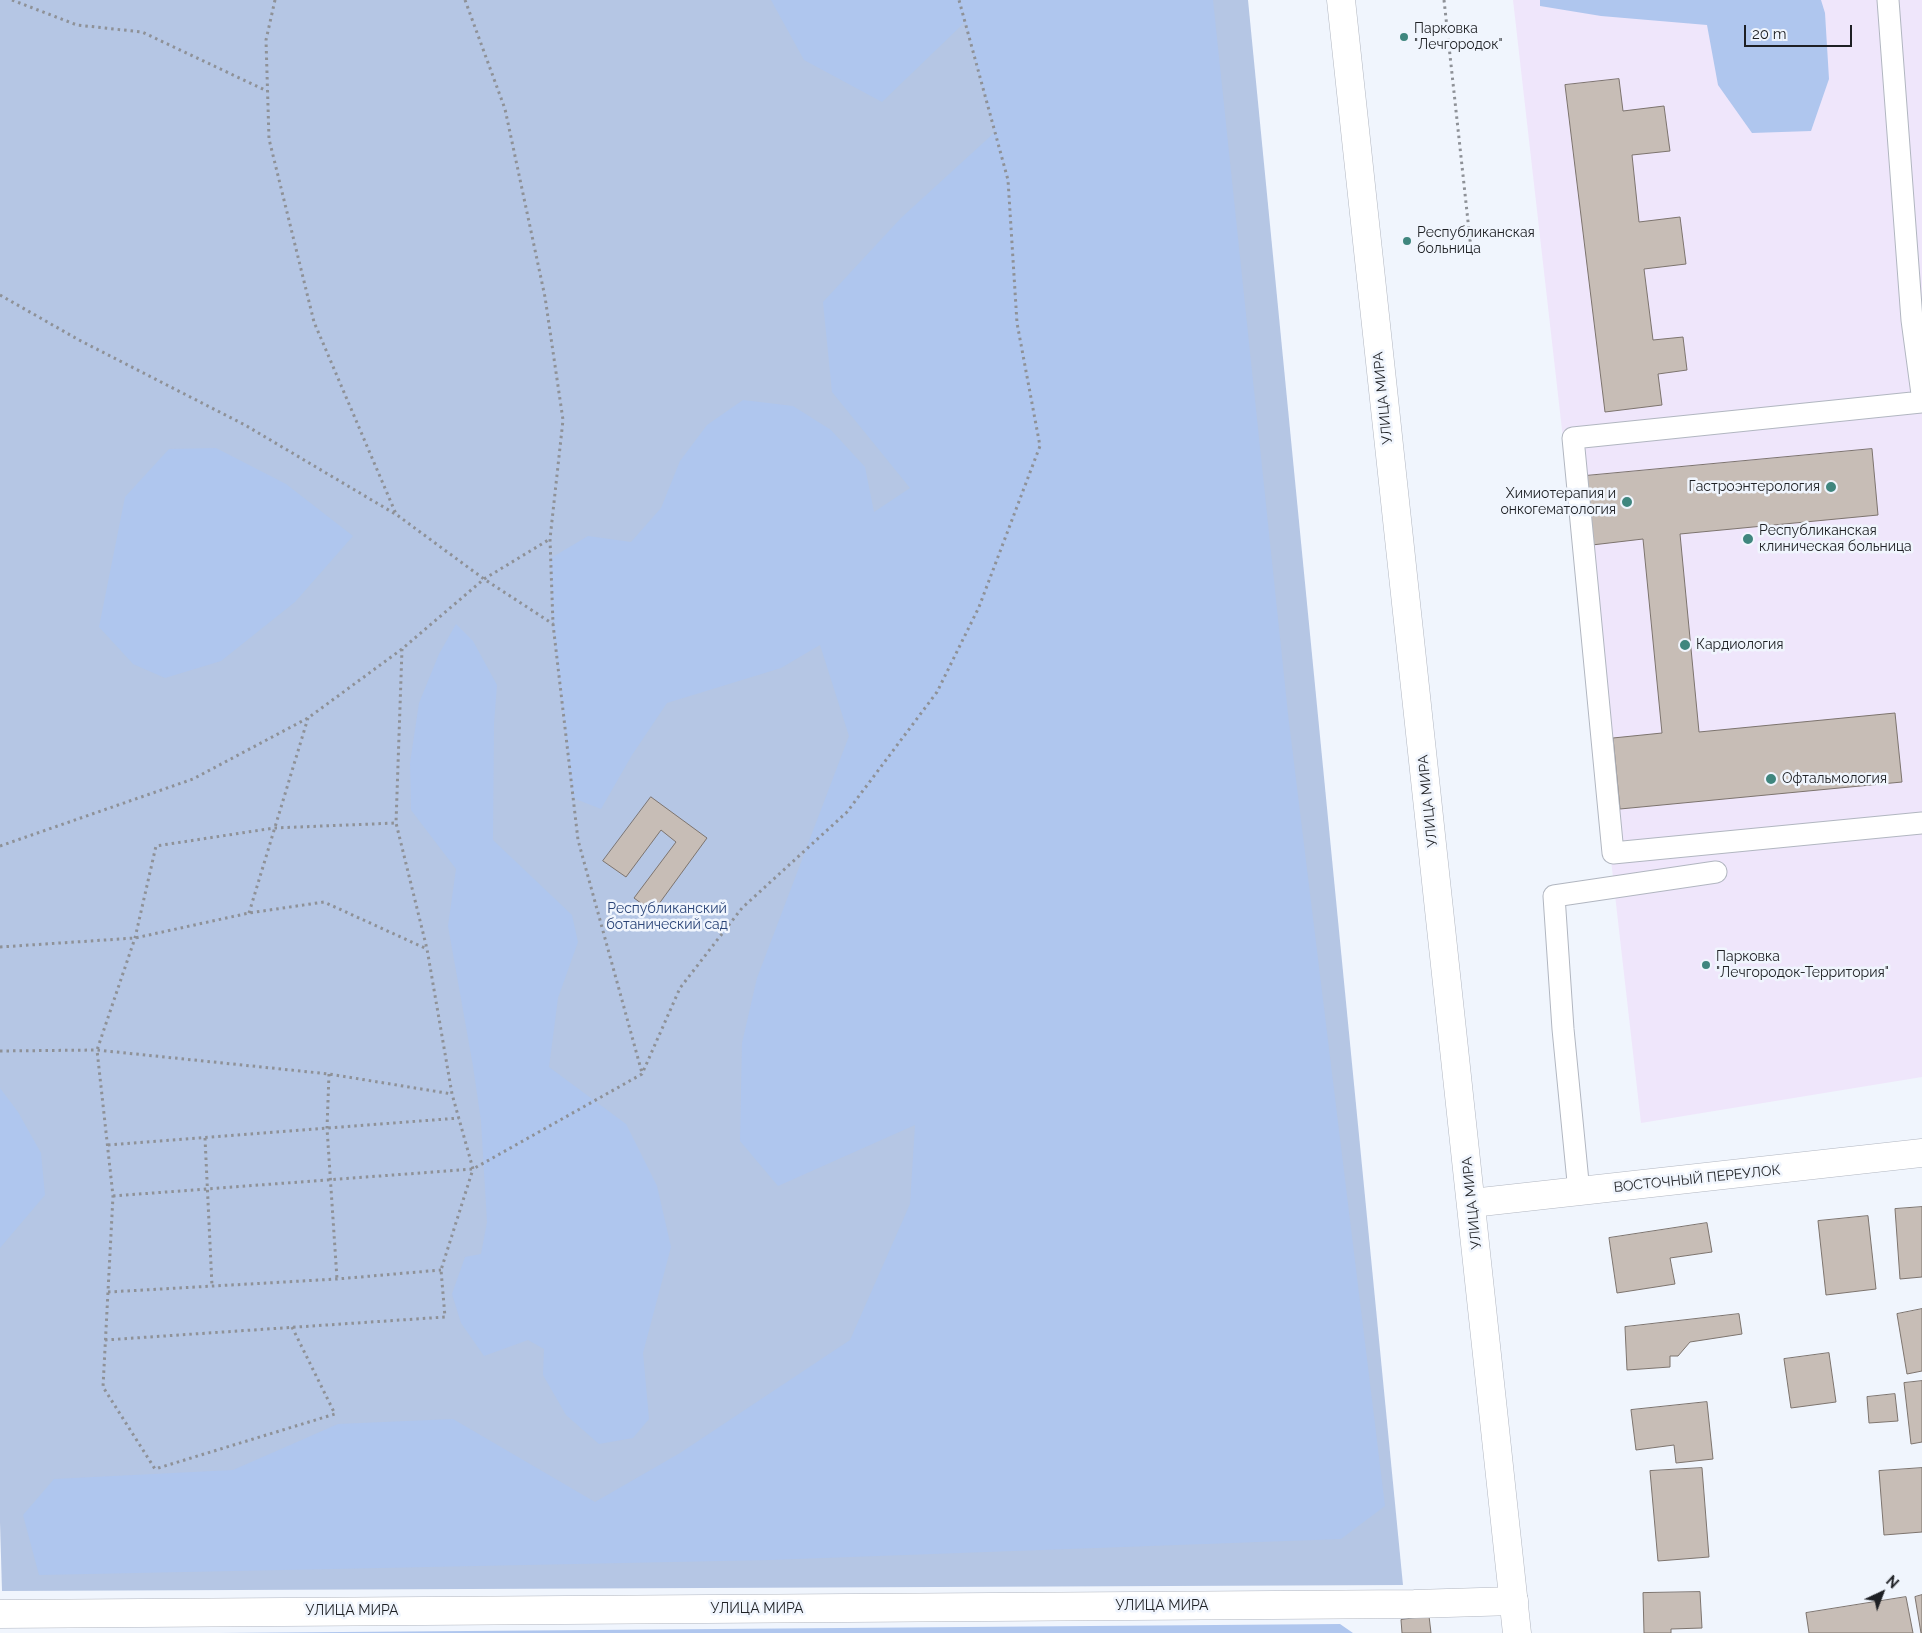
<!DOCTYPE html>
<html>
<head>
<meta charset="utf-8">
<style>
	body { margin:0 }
	#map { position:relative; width:1922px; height:1633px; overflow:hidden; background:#f0f5fd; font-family:Raleway,sans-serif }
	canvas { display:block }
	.north { position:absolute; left:1857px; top:1568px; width:50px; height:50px; -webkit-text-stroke:4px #f0f5fd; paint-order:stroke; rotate:43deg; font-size:14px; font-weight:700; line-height:20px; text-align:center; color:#1e2024 }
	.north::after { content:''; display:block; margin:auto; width:18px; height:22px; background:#1e2024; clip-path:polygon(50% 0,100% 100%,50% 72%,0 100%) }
	.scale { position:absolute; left:1744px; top:25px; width:108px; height:22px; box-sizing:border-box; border:2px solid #1e2024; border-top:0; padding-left:6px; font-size:15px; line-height:18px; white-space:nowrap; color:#1e2024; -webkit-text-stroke:4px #f0f5fd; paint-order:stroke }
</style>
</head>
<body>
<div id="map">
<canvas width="1922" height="1633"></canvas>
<div class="north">N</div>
<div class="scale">20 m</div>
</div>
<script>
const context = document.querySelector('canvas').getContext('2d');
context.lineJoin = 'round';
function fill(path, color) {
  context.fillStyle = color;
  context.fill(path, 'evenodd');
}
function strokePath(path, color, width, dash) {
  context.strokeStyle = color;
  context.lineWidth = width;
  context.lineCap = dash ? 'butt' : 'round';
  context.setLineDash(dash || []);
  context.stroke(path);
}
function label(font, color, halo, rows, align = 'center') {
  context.font = font + ' Raleway,sans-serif';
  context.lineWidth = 5;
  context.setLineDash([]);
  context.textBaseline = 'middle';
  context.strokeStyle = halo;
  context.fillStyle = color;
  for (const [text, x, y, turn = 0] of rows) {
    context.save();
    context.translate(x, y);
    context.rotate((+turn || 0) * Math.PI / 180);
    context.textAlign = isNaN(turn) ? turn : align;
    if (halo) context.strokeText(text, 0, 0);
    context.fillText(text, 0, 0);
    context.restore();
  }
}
const medical = new Path2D(`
	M1513,0h409v1077l-281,46z`);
const green = new Path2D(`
	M0,0h1248l155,1585 -1401,6 -2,-69z`);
const forest = new Path2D(`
	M771,0h442l75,714 97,792 -44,33 -572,21 -730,15 -16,-60 31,-36 179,-9 105,-46 115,-5 142,83 85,-49 170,-113 60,-136 5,-79 -137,61 -38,-45 2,-98 15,-65 92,-242 -29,-91 -39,23 -114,35 -35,52 -31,54 -28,-11 -20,-174 -2,-66 37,-22 43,6 30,-34 19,-47 27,-36 36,-25 50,6 38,24 34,37 9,45 36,-24 -78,-96 -9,-90 78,-84 94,-86 -30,-110 -83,80 -78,-42z
	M1540,0h281l4,13 4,66 -18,52 -59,2 -34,-48 -11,-60 -106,-9 -61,-10z
	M216,448l70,36 67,52 -58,66 -74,59 -56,17 -32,-14 -34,-37 26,-130 44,-48z
	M456,624l17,17 24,44 -3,38 -1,117 79,75 6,27 -20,56 -9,69 77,57 31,62 14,61 -28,106 6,66 -16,19 -34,6 -33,-29 -23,-40 1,-26 -16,-9 -44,16 -23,-33 -9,-29 13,-37 16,-3 6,-32 -6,-101 -8,-55 -25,-140 8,-57 -45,-59 -1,-47 9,-60 20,-49z
	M0,1088l18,24 23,41 4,42 -45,53z
	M1340,1624l13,9h-1135z`);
const building = new Path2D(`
	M1619,79l4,32 41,-5 6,45 -38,4 7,67 41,-5 6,47 -42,5 9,71 30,-3 4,33 -29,4 4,31 -57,7 -40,-327z
	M1872,449l6,66 -198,19 19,198 196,-19 7,69 -282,27 -7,-71 49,-5 -19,-194 -51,6 -7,-69z
	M651,797l56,41 -54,74 -19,-14 42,-56 -15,-12 -35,47 -23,-16z
	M1922,1207v70l-22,2 -5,-70z
	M1868,1216l8,73 -50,6 -8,-74z
	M1707,1223l5,29 -42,6 5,26 -58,9 -8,-55z
	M1922,1309v62l-15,3 -10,-60z
	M1739,1314l3,20 -52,8 -12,14h-8v11l-43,3 -2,-43z
	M1829,1353l7,49 -45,6 -7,-49z
	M1922,1381v61l-11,2 -7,-61z
	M1895,1394l3,27 -29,2 -2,-26z
	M1707,1402l6,57 -37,4 -2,-18 -38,5 -5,-40z
	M1702,1468l7,89 -51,4 -8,-90z
	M1922,1468v64l-38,3 -5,-64z
	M1700,1592l2,36 -31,1v4h-27l-1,-40z
	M1922,1595v38h-1l-6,-36z
	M1906,1597l7,36h-104l-3,-20z
	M1429,1616l2,17h-29l-1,-13z`);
const path = new Path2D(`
	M12,0l65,25 65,7 125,59
	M275,0l-9,40 3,99 45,183 82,192
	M465,0l40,109 40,188 18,123 -13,119 3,85 25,216 64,233
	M1444,0l27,249
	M0,295l79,45 166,85 152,90 87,64 69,45
	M0,846l193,-67 115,-61 94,-69 82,-70 66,-40
	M249,913l59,-195
	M0,947l135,-9 114,-25 75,-11 103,47
	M0,1051l97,-1 232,24 123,20
	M329,1074l-2,54 10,151
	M205,1138l7,148
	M108,1145l351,-27
	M113,1196l360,-27 169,-95 38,-86 62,-80 105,-96 90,-120 42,-85 61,-161 -23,-123 -9,-143 -49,-180
	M108,1292l229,-13 104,-9
	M292,1327l43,87 -180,55 -52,-82 10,-191 -16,-146 38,-112 21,-92 118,-18 122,-5
	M105,1340l340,-23 -4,-47 32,-101 -21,-75 -25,-145 -31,-126 6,-174`);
const service = new Path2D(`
	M1888,0l24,320 10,74
	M1922,402l-349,36 40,415 309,-30
	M1579,1192l-16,-163 -9,-133 162,-24`);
const minor = new Path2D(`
	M1472,1203l450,-50
	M0,1614l1414,-10 100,-3`);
const primary = new Path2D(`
	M1341,0l176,1633`);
const markers = [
	[1404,37,5,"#3f867e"],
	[1407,241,5,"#3f867e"],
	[1831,487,6,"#3f867e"],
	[1627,502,6,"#3f867e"],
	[1748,539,6,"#3f867e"],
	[1685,645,6,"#3f867e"],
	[1771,779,6,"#3f867e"],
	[1706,965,5,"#3f867e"]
];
const poiNames = [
	["Парковка",1414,29],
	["\"Лечгородок\"",1414,45],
	["Республиканская",1417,233],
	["больница",1417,249],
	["Гастроэнтерология",1820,487,"right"],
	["Химиотерапия и",1616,494,"right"],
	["онкогематология",1616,510,"right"],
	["Республиканская",1759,531],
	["клиническая больница",1759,547],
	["Кардиология",1696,645],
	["Офтальмология",1782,779],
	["Парковка",1716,957],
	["\"Лечгородок-Территория\"",1716,973]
];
const streetNames = [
	["УЛИЦА МИРА",1383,398,-96],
	["УЛИЦА МИРА",1428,801,-96],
	["ВОСТОЧНЫЙ ПЕРЕУЛОК",1697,1179,-6],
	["УЛИЦА МИРА",1472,1203,-96],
	["УЛИЦА МИРА",1162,1606],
	["УЛИЦА МИРА",757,1609],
	["УЛИЦА МИРА",352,1611]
];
const parkNames = [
	["Республиканский",667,909],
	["ботанический сад",667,925]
];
fill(medical, '#efe6fb');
fill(green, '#b5c6e4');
fill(forest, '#afc6ee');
fill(building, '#c7bdb6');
strokePath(building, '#7d746e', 1);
strokePath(service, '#b1b6c0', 23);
strokePath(minor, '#b1b6c0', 29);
strokePath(primary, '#b1b6c0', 29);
strokePath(path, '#8e9197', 3, [2.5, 4]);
strokePath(service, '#fff', 21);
strokePath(minor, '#fff', 28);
strokePath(primary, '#fff', 28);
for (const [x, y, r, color] of markers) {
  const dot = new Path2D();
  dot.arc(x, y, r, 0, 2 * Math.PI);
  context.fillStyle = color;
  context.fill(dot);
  strokePath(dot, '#f0f5fd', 2);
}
label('14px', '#1e2024', '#f0f5fd', poiNames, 'left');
label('14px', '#1e2024', '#f0f5fd', streetNames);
label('14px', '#2b4578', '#f0f5fd', parkNames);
</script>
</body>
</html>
